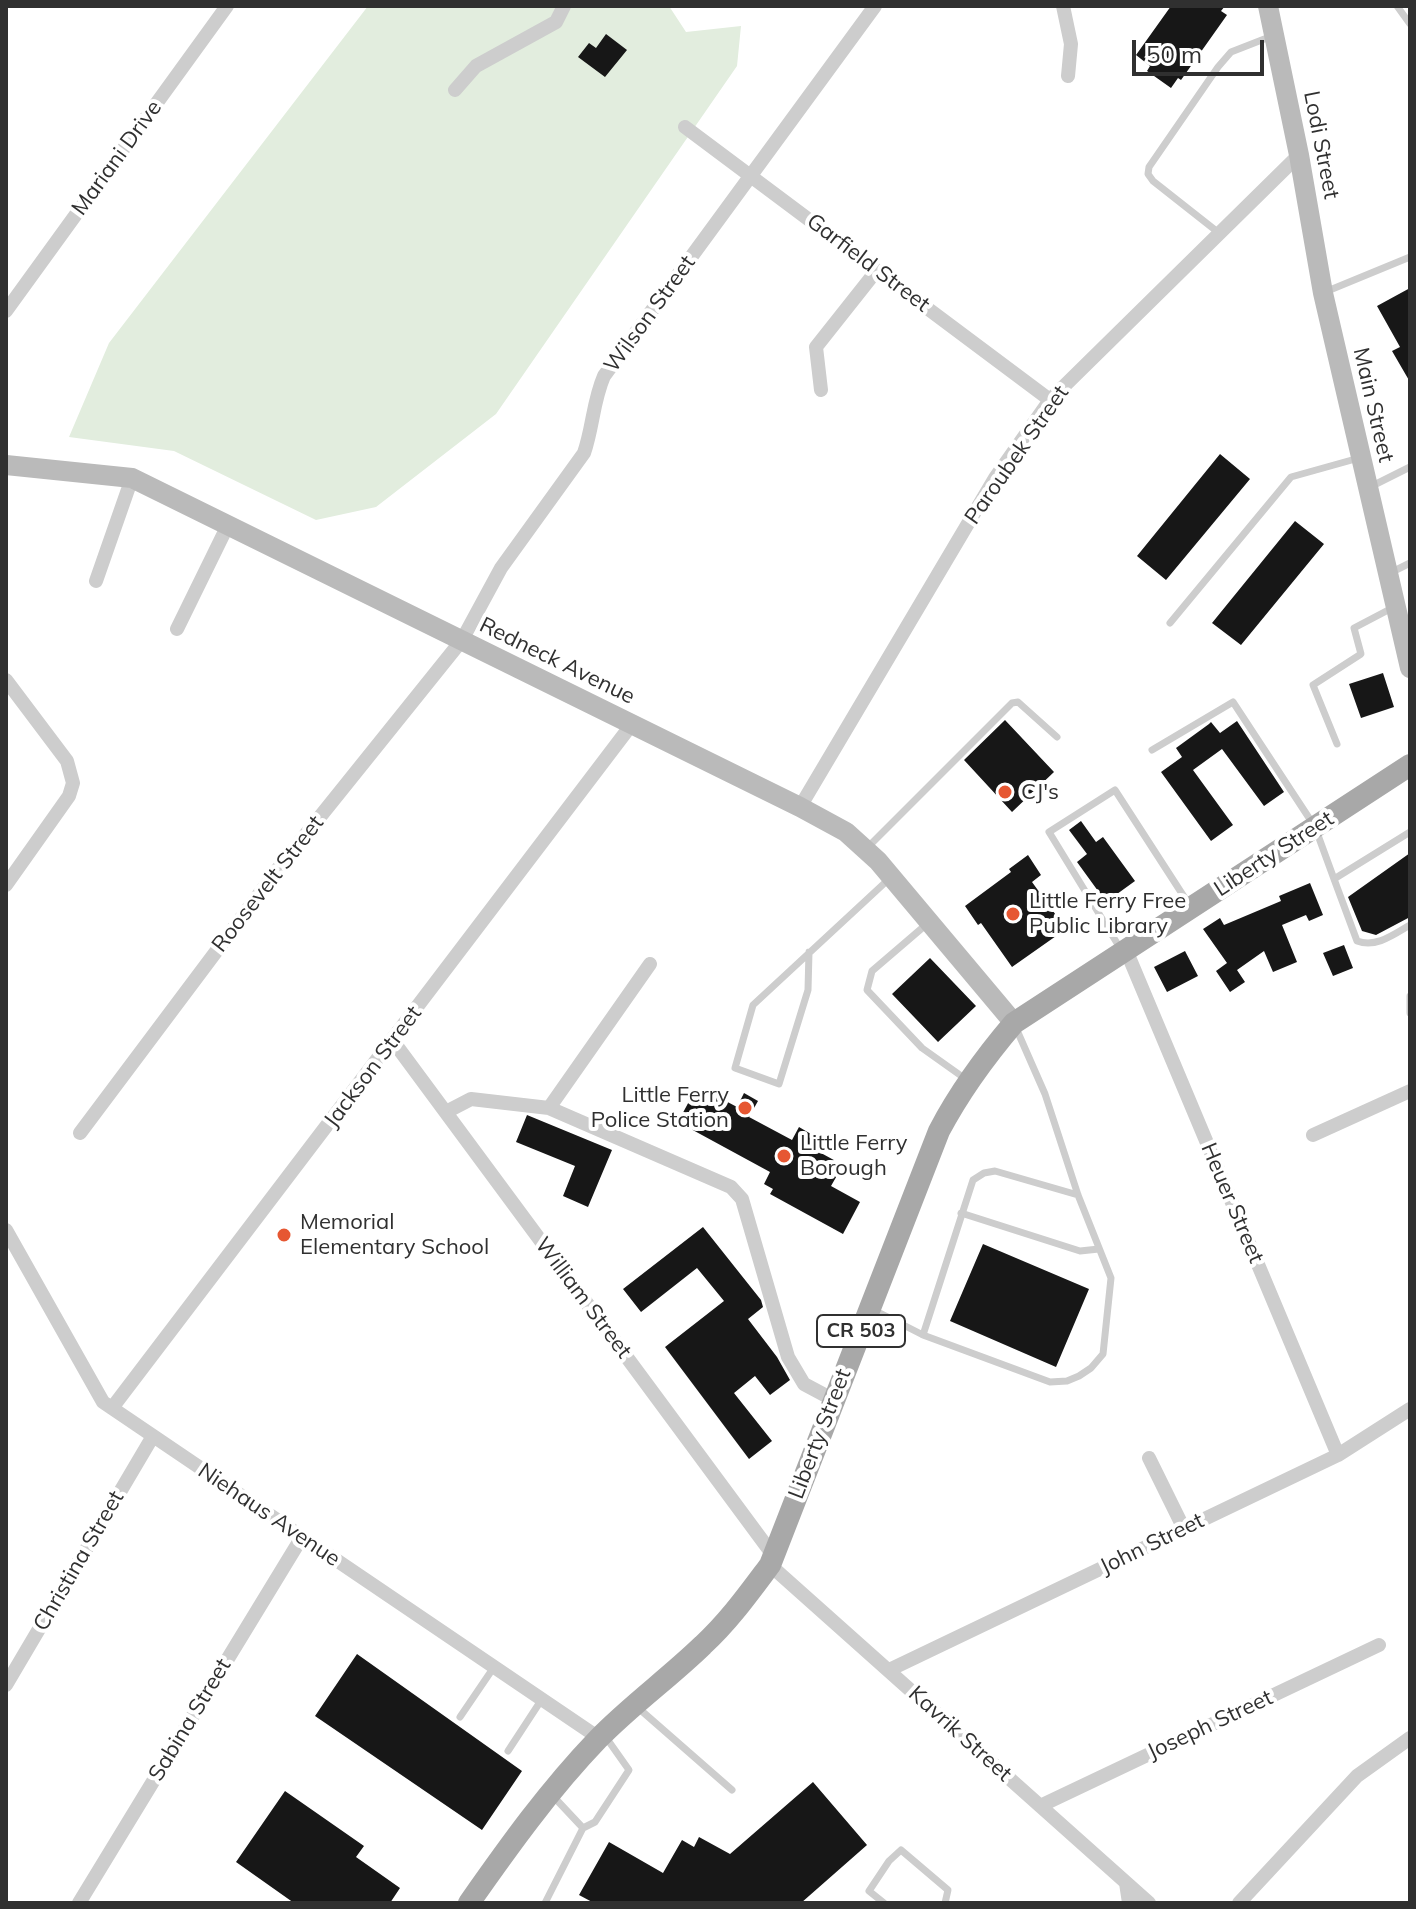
<!DOCTYPE html>
<html>
<head>
<meta charset="utf-8">
<style>
	body { margin:0 }
	#map { position:relative; width:1416px; height:1909px; overflow:hidden; background:#fff; font-family:Mulish,sans-serif }
	canvas { display:block }
	.frame { position:absolute; inset:0; border:8px solid #303030; pointer-events:none }
	.scale { position:absolute; left:1132px; top:40px; width:132px; height:36px; box-sizing:border-box; border:4px solid #303030; border-top:0; padding-left:10px; font-size:24px; line-height:28px; white-space:nowrap; color:#303030; -webkit-text-stroke:6px #fff; paint-order:stroke }
</style>
</head>
<body>
<div id="map">
<canvas width="1416" height="1909"></canvas>
<div class="frame"></div>
<div class="scale">50 m</div>
</div>
<script>
const context = document.querySelector('canvas').getContext('2d');
context.lineJoin = 'round';
function fill(path, color) {
  context.fillStyle = color;
  context.fill(path, 'evenodd');
}
function strokePath(path, color, width, dash) {
  context.strokeStyle = color;
  context.lineWidth = width;
  context.lineCap = dash ? 'butt' : 'round';
  context.setLineDash(dash || []);
  context.stroke(path);
}
function label(font, color, halo, rows, align = 'center') {
  context.font = font + ' Mulish,sans-serif';
  context.lineWidth = 8;
  context.setLineDash([]);
  context.textBaseline = 'middle';
  context.strokeStyle = halo;
  context.fillStyle = color;
  for (const [text, x, y, turn = 0] of rows) {
    context.save();
    context.translate(x, y);
    context.rotate((+turn || 0) * Math.PI / 180);
    context.textAlign = isNaN(turn) ? turn : align;
    if (halo) context.strokeText(text, 0, 0);
    context.fillText(text, 0, 0);
    context.restore();
  }
}
const green = new Path2D(`
	M368,6h301l17,26 55,-6 -4,40 -241,348 -120,93 -60,13 -142,-69 -105,-14 40,-94z`);
const building = new Path2D(`
	M1171,6h54l-4,5 6,4 -46,65 -3,-2 -7,10 -24,-17 3,-5 -14,-11z
	M606,34l21,16 -22,27 -27,-20 11,-14 7,5z
	M1410,288v94l-18,-31 8,-4 -23,-41z
	M1220,454l30,25 -84,101 -29,-24z
	M1295,521l29,23 -83,101 -29,-22z
	M1383,673l11,34 -33,11 -12,-34z
	M1005,720l49,52 -42,40 -48,-52z
	M1237,721l47,71 -20,14 -42,-57 -29,21 40,55 -22,16 -50,-69 21,-15 -6,-9 33,-24 2,-2 9,11z
	M1081,821l15,21 7,-5 32,44 -29,21 -29,-40 10,-8 -18,-24z
	M1410,853v64l-34,18 -14,-4 -14,-34z
	M1028,855l13,20 -9,7 34,47 -54,38 -31,-44 -3,2 -13,-19 46,-34 -2,-3z
	M1310,883l13,32 -14,6 -3,-6 -24,10 15,37 -24,10 -9,-21 -27,19 8,12 -15,10 -14,-21 11,-8 -24,-34 17,-11 4,7 57,-24 -2,-5z
	M1344,945l9,23 -20,8 -10,-23z
	M1185,951l13,25 -31,16 -13,-25z
	M930,958l46,48 -38,36 -46,-48z
	M705,1090l32,17 7,-14 14,8 -9,16 43,23 7,-13 17,10 -6,10 33,18 -12,21 29,16 -17,32 -73,-40 3,-5 -9,-5 6,-12 -92,-50 16,-30 8,4z
	M527,1115l85,35 -24,57 -25,-11 12,-30 -59,-24z
	M703,1227l58,73 2,7 -15,12 29,38 13,23 -20,15 -15,-19 -21,17 38,48 -23,18 -84,-112 59,-46 -27,-33 -56,44 -18,-23z
	M983,1244l106,45 -33,78 -106,-46z
	M357,1654l165,117 -40,59 -167,-114z
	M813,1782l54,63 -66,58h-207l-15,-8 30,-53 54,31 19,-33 12,7 5,-10 31,17z
	M285,1791l79,55 -8,11 44,31 -10,15h-96l-58,-41z`);
const lane = new Path2D(`
	M1397,6l13,18
	M1219,233l-66,-52 -5,-7 1,-7 69,-100 13,-15 41,-16
	M1325,292l85,-35
	M1370,487l40,-20
	M1390,573l20,-10
	M1170,623l121,-146 68,-19
	M1337,744l-24,-59 48,-31 -7,-26 40,-21
	M1152,750l81,-48 82,125 19,52 76,-47
	M867,848l145,-145 6,-1 39,35
	M1334,879l23,62c19,7 36,-6 53,-16
	M928,923l-56,48 -5,19 55,58 45,32
	M1120,948l-71,-116 66,-42 75,116
	M809,952l-1,38 -29,94 -44,-16 18,-63 137,-127
	M1410,996v17
	M961,1213l119,38 19,-2
	M872,1309l51,26 127,47 17,-1 12,-5 12,-8 12,-14 8,-76 -33,-83 -33,-101 -29,-66
	M923,1335l50,-155 11,-7 11,-2 83,24
	M636,1706l96,84
	M460,1717l34,-50
	M508,1751l34,-52
	M552,1795l31,33
	M545,1903l38,-75 12,-6 34,-52 -24,-34
	M884,1903l-15,-12 20,-30 12,-11 47,40 -3,13`);
const street = new Path2D(`
	M1063,6l8,38 -3,32
	M455,90l21,-24 80,-44 8,-16
	M685,127l365,273
	M6,311l221,-305
	M821,390l-5,-43 61,-77
	M96,581l36,-103
	M177,629l51,-104
	M6,680l61,81 6,22 -4,13 -63,89
	M800,807l195,-329 55,-78 249,-245
	M1126,950l212,505
	M393,1041l380,514
	M549,1108l182,79 11,12 46,158 16,27 30,16
	M446,1112l25,-13 78,9 101,-144
	M80,1133l198,-264 184,-229 39,-72 83,-115c9,-26 9,-52 20,-77l271,-370
	M1313,1135l97,-44
	M6,1230l97,172 496,336
	M112,1408l520,-684
	M1149,1458l35,71
	M770,1565l379,338
	M889,1670l449,-215 72,-46
	M6,1685l147,-249
	M1040,1806l339,-161
	M1126,1883l3,20
	M79,1903l223,-366
	M1239,1903l118,-127 53,-38`);
const secondary = new Path2D(`
	M1268,6l31,149 24,138 87,375
	M6,465l126,13 668,329 46,25 32,29 136,162`);
const primary = new Path2D(`
	M469,1903c40,-57 80,-113 129,-164 33,-34 71,-61 105,-94 26,-24 46,-52 67,-80l169,-434c21,-40 46,-74 75,-108l396,-258`);
const markers = [
	[1005,792,8,"#e65732"],
	[1013,914,8,"#e65732"],
	[745,1108,8,"#e65732"],
	[784,1156,8,"#e65732"],
	[284,1235,8,"#e65732"]
];
const shields = [
	[861,1331,88]
];
const shieldNames = [
	["CR 503",861,1331]
];
const streetNames = [
	["Lodi Street",1321,145,79],
	["Mariani Drive",117,158,-54],
	["Garfield Street",868,263,37],
	["Wilson Street",650,314,-54],
	["Main Street",1373,405,77],
	["Paroubek Street",1017,455,-55],
	["Redneck Avenue",557,661,26],
	["Liberty Street",1274,854,-33],
	["Roosevelt Street",268,884,-52],
	["Jackson Street",373,1067,-53],
	["Heuer Street",1232,1203,67],
	["William Street",583,1298,53],
	["Liberty Street",820,1434,-69],
	["Niehaus Avenue",269,1515,34],
	["John Street",1152,1544,-26],
	["Christina Street",79,1561,-60],
	["Sabina Street",190,1720,-59],
	["Joseph Street",1210,1725,-25],
	["Kavrik Street",960,1734,42]
];
const poiNames = [
	["CJ's",1021,792],
	["Little Ferry Free",1029,901],
	["Public Library",1029,926],
	["Little Ferry",729,1095,"right"],
	["Police Station",729,1120,"right"],
	["Little Ferry",800,1143],
	["Borough",800,1168],
	["Memorial",300,1222],
	["Elementary School",300,1247]
];
fill(green, '#e2edde');
fill(building, '#171717');
strokePath(lane, '#cdcdcd', 7);
strokePath(street, '#cdcdcd', 14);
strokePath(secondary, '#bababa', 20);
strokePath(primary, '#a8a8a8', 22);
for (const [x, y, r, color] of markers) {
  const dot = new Path2D();
  dot.arc(x, y, r, 0, 2 * Math.PI);
  context.fillStyle = color;
  context.fill(dot);
  strokePath(dot, '#fff', 3);
}
for (const [x, y, w] of shields) {
  const box = new Path2D();
  box.roundRect(x - w / 2, y - 16, w, 32, 6);
  context.fillStyle = '#fff';
  context.fill(box);
  strokePath(box, '#303030', 2);
}
label('bold 20px', '#303030', null, shieldNames);
label('22px', '#303030', '#fff', streetNames);
label('22px', '#303030', '#fff', poiNames, 'left');
</script>
</body>
</html>
